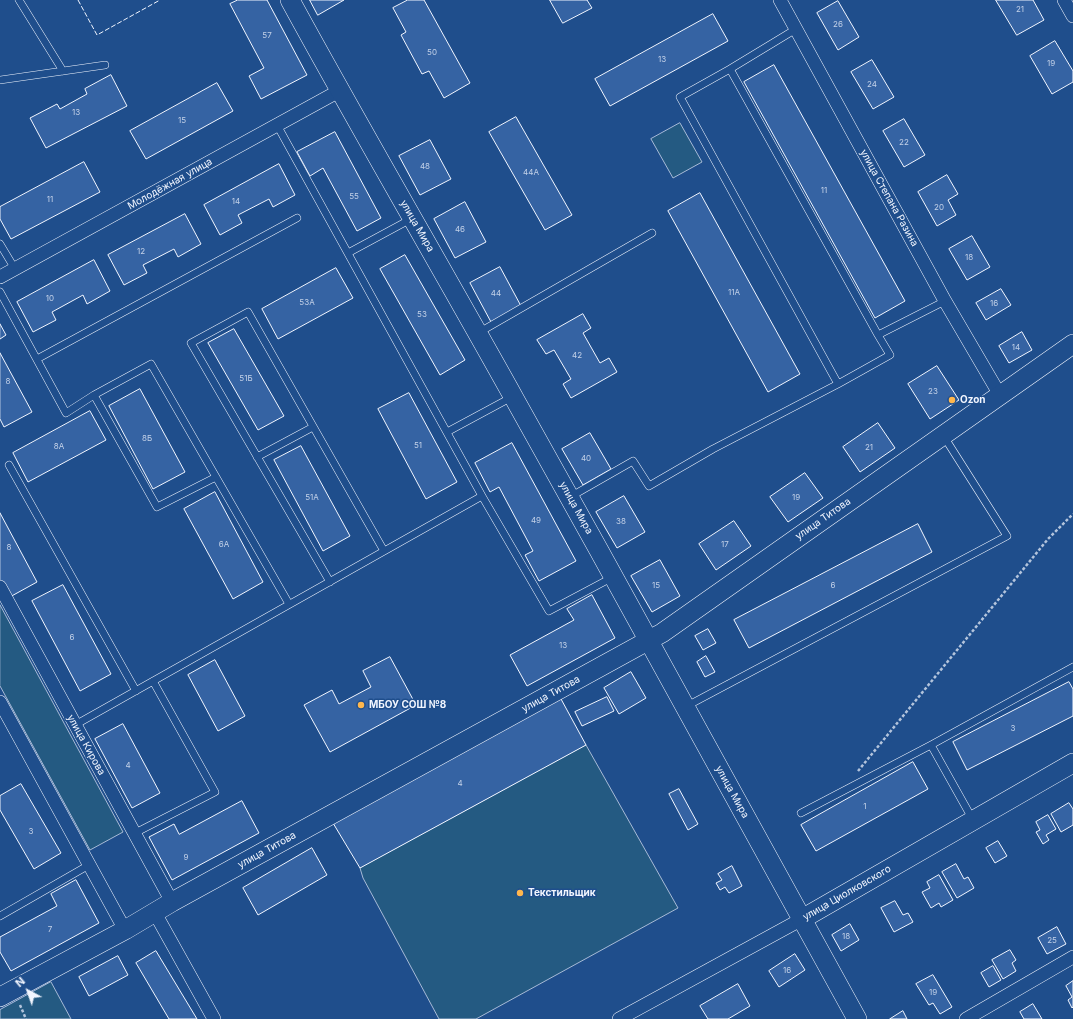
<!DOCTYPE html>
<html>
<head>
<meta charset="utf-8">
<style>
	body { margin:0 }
	#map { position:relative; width:1073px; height:1019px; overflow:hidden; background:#1f4e8c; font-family:Inter,sans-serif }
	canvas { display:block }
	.north { position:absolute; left:8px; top:971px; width:40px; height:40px; -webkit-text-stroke:3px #1f4e8c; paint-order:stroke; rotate:319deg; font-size:11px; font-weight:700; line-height:16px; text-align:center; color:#f2f6ff }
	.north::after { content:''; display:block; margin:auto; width:14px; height:18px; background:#f2f6ff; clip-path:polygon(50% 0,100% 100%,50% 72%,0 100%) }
</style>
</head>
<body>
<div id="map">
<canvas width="1073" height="1019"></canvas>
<div class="north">N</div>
</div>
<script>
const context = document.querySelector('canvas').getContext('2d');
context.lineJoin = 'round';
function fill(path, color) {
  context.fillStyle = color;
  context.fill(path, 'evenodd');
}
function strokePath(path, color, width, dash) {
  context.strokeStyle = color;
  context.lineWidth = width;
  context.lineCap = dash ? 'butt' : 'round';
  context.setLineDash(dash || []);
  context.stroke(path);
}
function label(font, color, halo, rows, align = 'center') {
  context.font = font + ' Inter,sans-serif';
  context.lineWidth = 3;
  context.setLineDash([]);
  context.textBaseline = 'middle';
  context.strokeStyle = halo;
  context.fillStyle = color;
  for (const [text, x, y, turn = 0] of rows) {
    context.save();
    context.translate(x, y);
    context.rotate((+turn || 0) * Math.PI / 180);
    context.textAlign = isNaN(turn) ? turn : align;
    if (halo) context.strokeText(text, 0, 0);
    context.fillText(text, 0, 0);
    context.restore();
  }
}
const green = new Path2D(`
	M680,123l22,39 -29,16 -22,-39z
	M0,605l123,227 -33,18 -90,-164z
	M586,745l92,163 -202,111h-37l-76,-141 -3,-10z
	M51,982l20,37h-71v-9z`);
const building = new Path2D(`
	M238,0h29l40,75 -46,24 -12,-23 15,-8 -34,-64z
	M310,0h34l-26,15z
	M408,0h16l46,83 -26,15 -15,-27 -7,3 -21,-39 5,-3 -13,-24z
	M550,0h37l5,8 -29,15z
	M996,0h37l11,20 -27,15z
	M838,1l21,36 -21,13 -21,-37z
	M713,14l15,27 -118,65 -15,-27z
	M1055,41l18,30v11l-21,12 -22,-38z
	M872,60l22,37 -21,12 -22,-37z
	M774,65l131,236 -30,17 -131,-236z
	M111,75l16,31 -81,42 -16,-30 27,-14 3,5 27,-15 -2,-5z
	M217,83l16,28 -87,48 -16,-28z
	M516,117l56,98 -27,15 -56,-98z
	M904,119l21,36 -21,12 -21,-36z
	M335,132l46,86 -24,13 -34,-63 -13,8 -13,-24z
	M430,140l21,39 -31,16 -21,-39z
	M84,162l16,30 -89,47 -11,-20v-12z
	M279,164l16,31 -22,12 -4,-8 -31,16 4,8 -22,12 -16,-30z
	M947,175l11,19 -10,6 8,15 -19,11 -19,-34z
	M700,193l100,181 -32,18 -100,-181z
	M465,202l21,40 -31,16 -21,-39z
	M185,214l16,30 -23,13 -4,-8 -31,16 4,8 -23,12 -16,-30z
	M972,236l18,31 -23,13 -18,-31z
	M405,255l60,105 -25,15 -60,-106z
	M94,260l16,31 -23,13 -4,-9 -31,17 4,8 -23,12 -16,-30z
	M500,267l21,39 -30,16 -21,-39z
	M336,268l17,30 -75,41 -16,-30z
	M1001,289l10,16 -25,15 -10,-17z
	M583,314l8,14 -8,5 17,30 9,-5 8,14 -46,26 -8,-14 8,-5 -17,-29 -8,4 -9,-14z
	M0,324l6,11 -6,4z
	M234,329l50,87 -26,14 -50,-87z
	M1022,332l10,18 -23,13 -10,-17z
	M0,353l32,59 -28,15 -4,-8z
	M937,366l22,34 -29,19 -22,-35z
	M140,389l45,83 -32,17 -44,-83z
	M409,393l48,89 -31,17 -48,-90z
	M90,411l16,29 -78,42 -15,-29z
	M878,423l17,25 -35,24 -17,-25z
	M590,433l21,36 -28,16 -21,-36z
	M512,443l64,118 -37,20 -14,-26 8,-4 -34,-64 -9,5 -15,-29z
	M301,446l49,90 -27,15 -49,-91z
	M805,473l18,25 -35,24 -18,-25z
	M215,492l48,90 -30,17 -49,-90z
	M624,496l21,36 -28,16 -21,-36z
	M0,513l37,69 -29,16 -8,-15z
	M734,521l17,25 -35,24 -17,-26z
	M918,524l14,28 -183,96 -15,-28z
	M660,560l20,36 -28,16 -21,-36z
	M63,585l48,89 -31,17 -48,-90z
	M592,595l23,43 -88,48 -17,-31 64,-35 -7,-11z
	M708,629l8,14 -13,7 -8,-14z
	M706,656l9,16 -10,5 -8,-15z
	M390,657l26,48 -86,47 -26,-47 28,-15 7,14 32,-17 -8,-16z
	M215,660l30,56 -27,15 -30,-56z
	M631,672l15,26 -27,16 -15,-26z
	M1069,682l4,7v27l-106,54 -14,-28z
	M607,697l7,14 -32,15 -7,-14z
	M561,699l25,46 -226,123 -27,-45z
	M123,724l37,69 -28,15 -37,-69z
	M913,762l15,27 -112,62 -15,-26z
	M21,784l40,69 -27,16 -34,-59v-14z
	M679,789l19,35 -10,6 -19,-36z
	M242,801l17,32 -87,47 -23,-43 25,-13 5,10z
	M1069,803l4,6v16l-12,7 -10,-18z
	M1048,815l8,14 -10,6 3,5 -6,4 -7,-12 4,-2 -4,-8z
	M998,841l9,15 -12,7 -9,-15z
	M312,848l15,27 -69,40 -15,-27z
	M956,864l8,15 4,-2 6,11 -17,10 -15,-26z
	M732,866l10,20 -13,7 -4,-6 -5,3 -4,-7 6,-3 -4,-6z
	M939,875l14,25 -12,7 -2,-4 -8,5 -9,-16 8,-4 -3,-6z
	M76,880l23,43 -88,48 -11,-19v-15l57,-31 -6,-12z
	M895,901l8,14 5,-2 5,9 -19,10 -13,-24z
	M850,924l9,16 -18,11 -9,-16z
	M1057,927l9,17 -19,10 -9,-16z
	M1010,950l6,10 -4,3 4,8 -13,8 -11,-19z
	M156,951l41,68h-28l-33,-56z
	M795,954l10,16 -26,17 -10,-16z
	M118,956l10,19 -39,21 -10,-19z
	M993,966l8,14 -12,7 -8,-14z
	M933,975l19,32 -12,7 -7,-11 -4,2 -13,-21z
	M1073,981v26l-1,1 -4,-8 4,-3 -6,-11z
	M738,984l12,22 -22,13h-20l-8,-13z
	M1033,1004l9,15h-18l-4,-7z
	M903,1011l4,8h-17z`);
const path = new Path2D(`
	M858,771l190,-232 25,-25
	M20,1005l6,14`);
const lane = new Path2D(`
	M19,0l44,71
	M796,29l-66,40 148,266 67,-34
	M730,69l-50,28 158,287 52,-29 -12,-20
	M0,80l105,-15
	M0,244l15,25
	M348,253l63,-34
	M0,292l66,121 28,-18
	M478,333l174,-100
	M37,359l260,-141
	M447,432l65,-35
	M257,457l56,-30
	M9,465l127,226
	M216,477l-59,30 -63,-112 57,-31 138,240
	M482,496l67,115 64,-34
	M570,497l63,-36 16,25 64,-37 125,-65
	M330,582l-139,-239 57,-31 136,239
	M685,707l322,-171 -64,-101
	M75,725l407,-229 -205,-371
	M931,745l42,75
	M801,813l130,-68 142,-78
	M135,833l80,-41 -62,-111
	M0,916l89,-51`);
const street = new Path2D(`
	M780,0l165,301 55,94
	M1064,0l9,16
	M0,277l339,-186
	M0,587l172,315
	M0,702l125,228
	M155,913l59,106
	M619,1019l183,-100
	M966,1019l107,-62`);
const secondary = new Path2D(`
	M290,0c73,134 150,265 224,398 116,206 228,414 343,621
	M802,919l271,-156
	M0,997l125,-67 47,-28 490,-269 411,-289`);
const fence = new Path2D(`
	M78,0l19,35 63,-35`);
const markers = [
	[952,400,4,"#ffb74d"],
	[361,705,4,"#ffb74d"],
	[520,893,4,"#ffb74d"]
];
const numberNames = [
	["21",1020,10],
	["26",838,25],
	["57",267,36],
	["50",432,53],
	["13",662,60],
	["19",1051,64],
	["24",872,85],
	["13",76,113],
	["15",182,121],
	["22",904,143],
	["48",425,167],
	["44А",531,173],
	["11",824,191],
	["55",354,197],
	["11",50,200],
	["14",236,202],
	["20",939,208],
	["46",460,230],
	["12",141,252],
	["18",969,258],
	["11А",734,293],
	["44",496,294],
	["10",50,299],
	["53А",307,303],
	["16",994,304],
	["53",422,315],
	["14",1016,348],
	["42",577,356],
	["51Б",246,379],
	["8",8,382],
	["23",933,392],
	["8Б",147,439],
	["51",418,446],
	["8А",59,447],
	["21",869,448],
	["40",586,459],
	["51А",312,498],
	["19",796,498],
	["49",536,521],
	["38",621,522],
	["6А",224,545],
	["17",725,545],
	["8",9,548],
	["15",656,586],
	["6",833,586],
	["6",72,638],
	["13",563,646],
	["3",1013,729],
	["4",128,766],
	["4",460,784],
	["1",865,807],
	["3",31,832],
	["9",186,858],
	["7",50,930],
	["18",846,937],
	["25",1052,941],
	["16",787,971],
	["19",933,993]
];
const streetNames = [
	["Молодёжная улица",170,184,-29],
	["улица Степана Разина",889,198,61],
	["улица Мира",417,226,60],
	["улица Мира",576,508,61],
	["улица Титова",823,519,-35],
	["улица Титова",551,694,-29],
	["улица Кирова",86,745,61],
	["улица Мира",732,792,61],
	["улица Титова",267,850,-29],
	["улица Циолковского",847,893,-30]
];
const poiNames = [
	["Ozon",960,400],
	["МБОУ СОШ №8",369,705],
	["Текстильщик",528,893]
];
fill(green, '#245a82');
strokePath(green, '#a8bbd7', 1);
fill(building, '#3563a3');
strokePath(building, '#f2f6ff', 1);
strokePath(lane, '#f2f6ff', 8);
strokePath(street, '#f2f6ff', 14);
strokePath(secondary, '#f2f6ff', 20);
strokePath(path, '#b3c4dc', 2.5, [3, 2]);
strokePath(lane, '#1f4e8c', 7);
strokePath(street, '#1f4e8c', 13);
strokePath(secondary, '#1f4e8c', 19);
strokePath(fence, '#f2f6ff', 1, [5, 2]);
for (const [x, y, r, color] of markers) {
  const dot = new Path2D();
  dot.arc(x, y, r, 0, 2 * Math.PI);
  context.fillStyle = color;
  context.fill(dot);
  strokePath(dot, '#1f4e8c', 1.5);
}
label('8px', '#c3d1e8', null, numberNames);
label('10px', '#f2f6ff', '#1f4e8c', streetNames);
label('bold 10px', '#f2f6ff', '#1f4e8c', poiNames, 'left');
</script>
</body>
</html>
